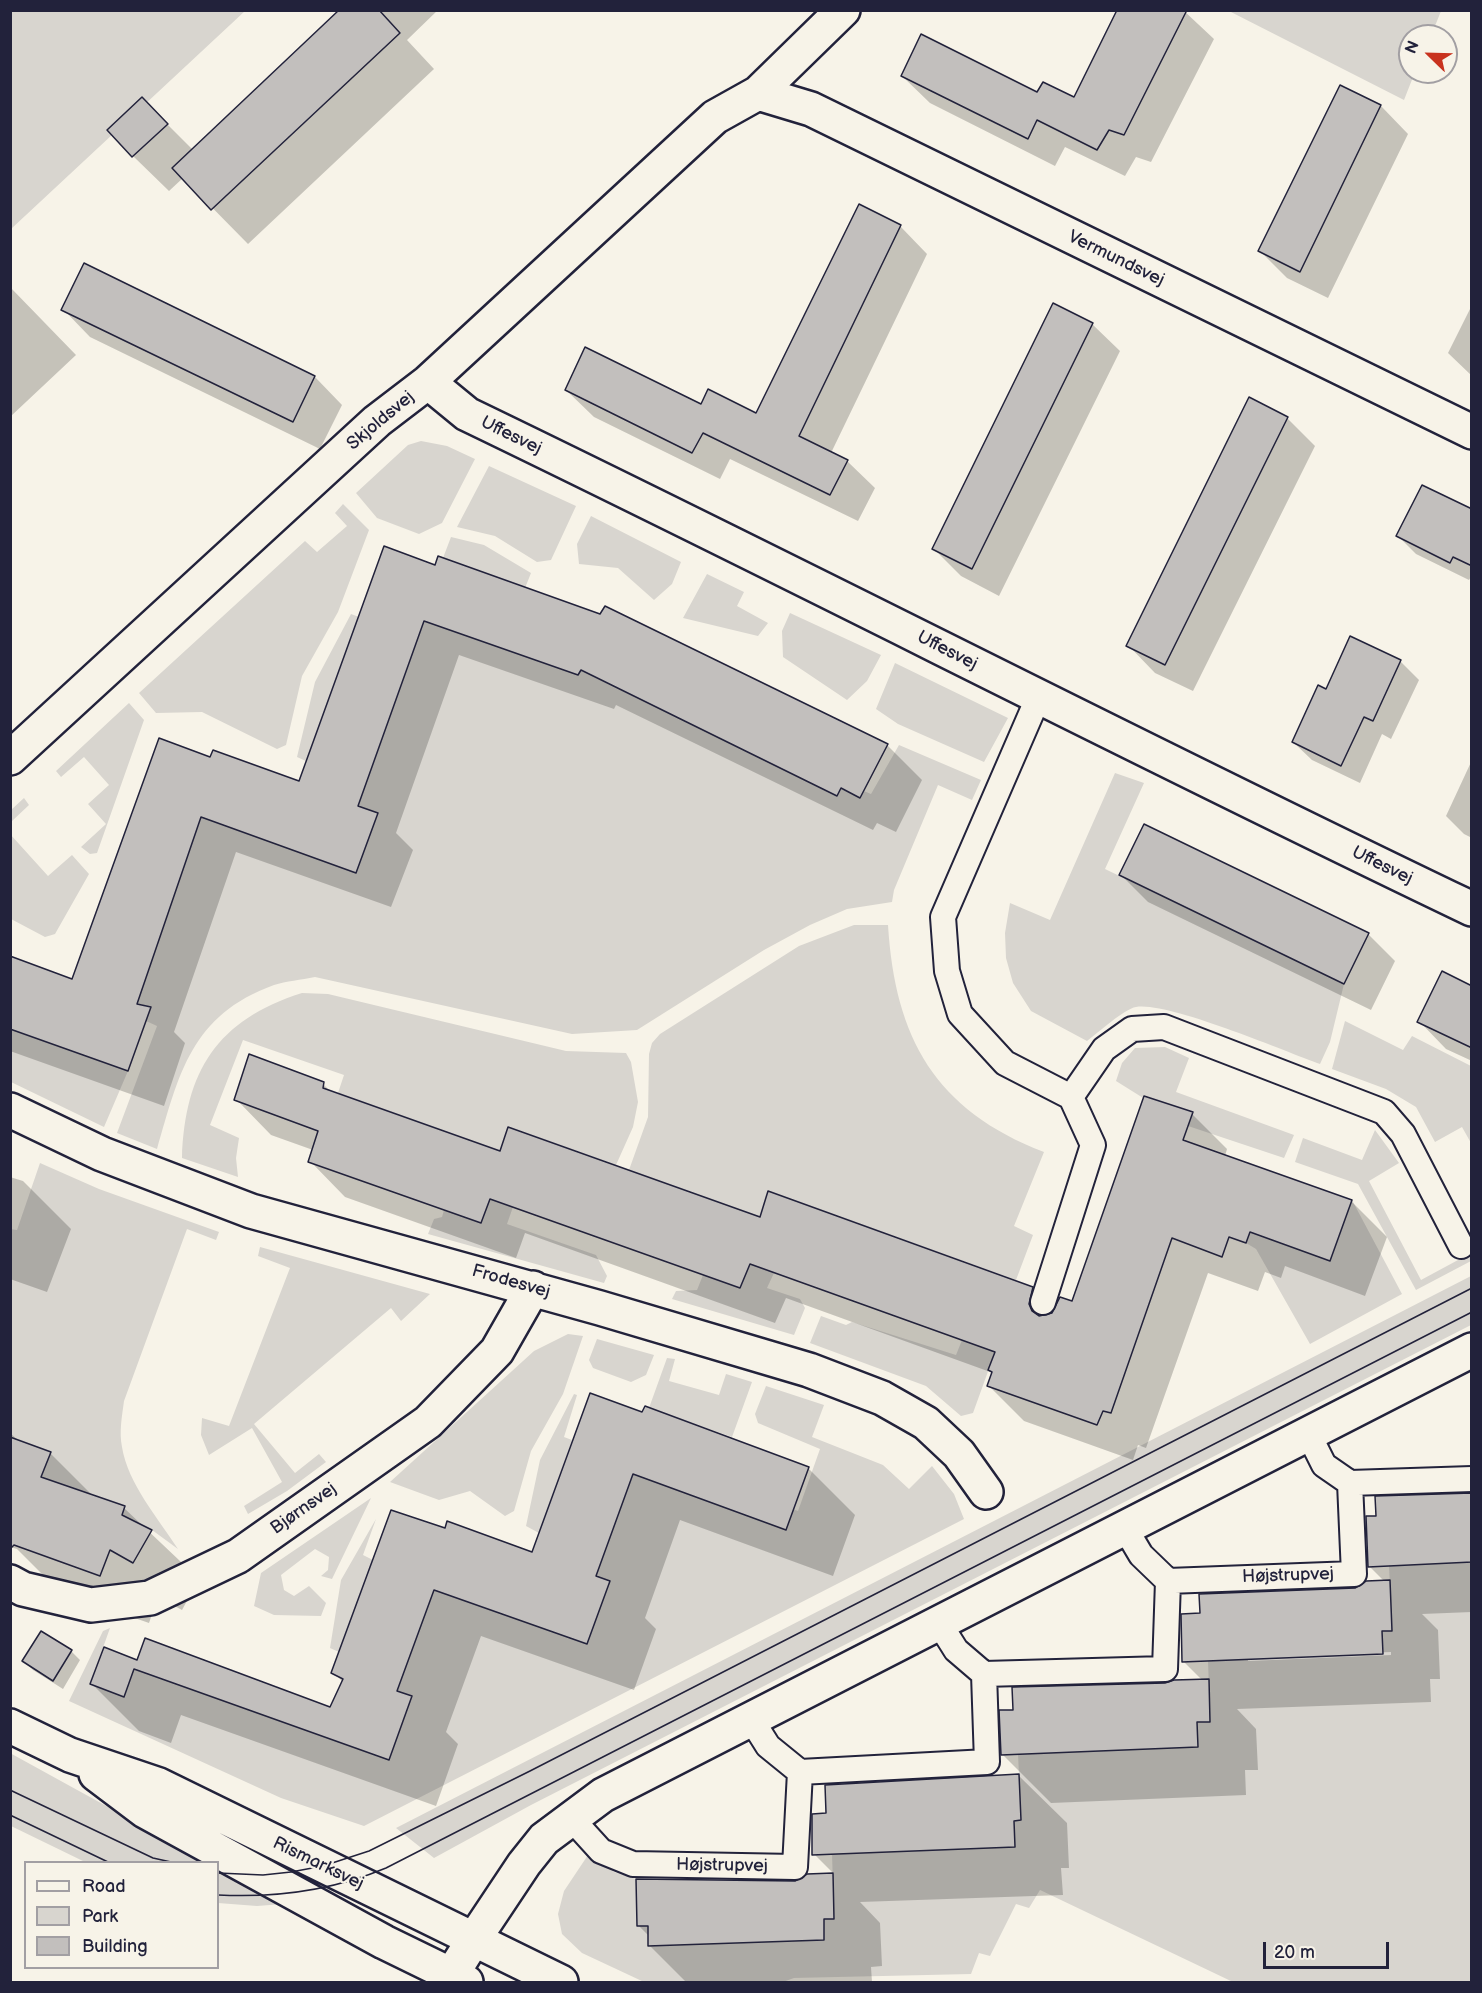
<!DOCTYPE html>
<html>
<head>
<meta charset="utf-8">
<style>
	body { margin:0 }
	#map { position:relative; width:1482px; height:1993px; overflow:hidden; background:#f7f3e8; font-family:"Balsamiq Sans",sans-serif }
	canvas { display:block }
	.frame { position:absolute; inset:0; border:12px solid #22223b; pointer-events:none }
	.legend { position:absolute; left:24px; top:1861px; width:195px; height:108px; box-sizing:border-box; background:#f7f3e8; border:2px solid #a29fa3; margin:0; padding:8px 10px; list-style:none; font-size:18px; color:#22223b }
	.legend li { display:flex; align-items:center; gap:12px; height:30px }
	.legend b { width:30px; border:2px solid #a29fa3 }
	.north { position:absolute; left:1398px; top:24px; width:60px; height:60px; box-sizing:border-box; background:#f7f3e8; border:2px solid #a29fa3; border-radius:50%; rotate:293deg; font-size:16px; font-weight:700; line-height:24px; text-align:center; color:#22223b }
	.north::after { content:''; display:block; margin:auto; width:21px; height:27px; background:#c8321e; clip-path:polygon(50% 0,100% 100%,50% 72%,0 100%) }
	.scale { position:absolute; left:1263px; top:1942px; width:126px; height:27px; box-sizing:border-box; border:3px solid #22223b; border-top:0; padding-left:8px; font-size:18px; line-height:21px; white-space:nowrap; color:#22223b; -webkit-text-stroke:4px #f7f3e8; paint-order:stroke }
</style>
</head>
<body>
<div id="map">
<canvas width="1482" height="1993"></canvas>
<div class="frame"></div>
<ul class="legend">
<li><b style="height:8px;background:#f7f3e8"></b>Road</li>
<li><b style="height:16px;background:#d8d5cf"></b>Park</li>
<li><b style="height:16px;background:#c2bfbd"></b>Building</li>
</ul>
<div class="north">N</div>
<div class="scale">20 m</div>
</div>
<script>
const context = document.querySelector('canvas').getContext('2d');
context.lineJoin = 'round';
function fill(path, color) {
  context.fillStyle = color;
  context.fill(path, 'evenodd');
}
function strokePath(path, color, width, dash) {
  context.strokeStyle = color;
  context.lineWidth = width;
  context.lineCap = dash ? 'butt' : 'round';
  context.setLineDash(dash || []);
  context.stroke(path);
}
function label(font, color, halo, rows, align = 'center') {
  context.font = font + ' "Balsamiq Sans",sans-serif';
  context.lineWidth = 4.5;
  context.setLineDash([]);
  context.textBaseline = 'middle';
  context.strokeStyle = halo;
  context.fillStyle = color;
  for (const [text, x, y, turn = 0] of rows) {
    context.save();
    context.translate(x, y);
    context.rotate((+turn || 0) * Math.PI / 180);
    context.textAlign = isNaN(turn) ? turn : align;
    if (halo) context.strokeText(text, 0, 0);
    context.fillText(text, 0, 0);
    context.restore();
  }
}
const green = new Path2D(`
	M11,10l234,1 -234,218z
	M1229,11h212l-10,25h-21v36h5l-11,28z
	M421,441l26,5 28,13 -33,64 -23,11 -42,-16 -21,-25 52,-48z
	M489,466l87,40 -25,54 -14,2 -42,-26 -38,-9z
	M343,504l26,26 -31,82 -36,64 -16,69 -9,4 -75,-37 -46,1 -17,-20 166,-152 12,11 30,-26 -12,-13z
	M591,516l90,46 -9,22 -18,16 -36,-32 -39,-4 -2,-20z
	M451,537l33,8 47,28 -6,15 -82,-30z
	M707,574l37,18 -7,14 31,17 -10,13 -75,-18z
	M790,613l91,42 -14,26 -20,19 -64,-43 -1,-26z
	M351,614l8,3 -53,144 -9,-4 18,-75z
	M424,621l154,54 6,-11 13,5 -3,8 59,29 4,-7 180,97 4,-8 19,10 4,-7 7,3 28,-49 82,35 -9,20 -34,-15 -44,105 -2,12 -45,7 -37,16 -46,25 -127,80 -65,4 -257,-57c-14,3 -29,4 -41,8 -83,30 -95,89 -117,164l-40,-16 40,-107 -11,-5 5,-14 -15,-4 65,-186 155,55 22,-58 -20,-8z
	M895,663l113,55 -24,44 -86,-38 -22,-15z
	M129,703l15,17 -47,133 -7,1 -9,-7 25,-23 -18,-20 21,-19 -25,-28 -23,20 -5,-6z
	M1115,773l29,10 -39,86 239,115 -14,58 -10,22c-36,-13 -153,-63 -184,-57 -12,2 -38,26 -49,34l-56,-30 -18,-28 -7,-25 -1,-25 5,-30 40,17z
	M24,798l5,7 -18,17v-12z
	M10,834l38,42 24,-21 17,19 -34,60 -10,3 -34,-18z
	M854,925h34c7,113 47,185 156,227l-30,74 19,9 -17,45 -248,-89 -8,26 -131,-47 19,-53 1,-63 3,-11 8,-9 139,-88z
	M302,993l26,1 238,57 60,2 5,9 7,40 -5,25 -17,38 -107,-38 -9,24 -162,-58 6,-18 -101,-35 -33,85 29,13 -3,20 2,19 -56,-19c3,-87 35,-138 120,-165z
	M1345,1021l58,29 9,-14 59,30v77l-9,-16 -27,15 -19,-35 -30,-18 -54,-20z
	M10,1029l118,42 -24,56 -93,-45z
	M1165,1047l24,11 -13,34 118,43 -10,23 -96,-32 -72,-45 6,-18 13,-15z
	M1375,1130l24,33 -30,18 52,99 50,-27v8l-55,29 -58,-106 -63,-22 8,-24 59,22z
	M40,1163l59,26 120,43 -3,8 -29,-11 -63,172c-2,15 -5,31 -2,46 6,37 36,71 56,102l-26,-19 -30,-15 3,-9 -84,-29 10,-25 -40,-15 -1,-208 7,1z
	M490,1199l23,8 -6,17 89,31 11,21 -3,7 -176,-49 6,-15 8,-2 2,-7 37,13z
	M1352,1200l50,94 -92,50 -54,-95 -10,-6 4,-11 80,29z
	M260,1247l170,47 -29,27 -10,-13 -137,116 41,49 24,-19 7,8 -39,29 -39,23 -4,-8 38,-24 -30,-54 -43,27 -8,-20 1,-17 27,8 61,-158 -32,-12z
	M750,1264l24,9 -7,15 33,11 5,9 -11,27 -122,-36 4,-8 21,-1 6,-15 37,13z
	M1471,1276v49l-940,480 -97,53 -38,-30z
	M821,1316l25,9 6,-3 104,33 6,-15 33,12 -22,61 -12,3 -35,-30 -116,-43z
	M568,1334l15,2 -20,58 -32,57 -17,60 -9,5 -35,-25 -31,9 -49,-18 144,-131z
	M597,1339l57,16 -8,20 -15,7 -38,-14 -4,-8z
	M667,1358l8,1 -6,22 50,14 7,-21 26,8 -20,55 -83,-29z
	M766,1386l58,19 -12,32 71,28 26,24 23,-23 22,28 10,25 -600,307 -83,-28 -212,-97 34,-70 7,-3 -20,56 34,13 10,-29 255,92 23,-64 -15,-5 37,-101 153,54 22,-63 -13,-5 37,-102 153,56 7,-21 5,2 22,-62 -62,-26 -3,-9z
	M574,1394l3,1 -13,42 8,3 -33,93 -13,-7 14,-66z
	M371,1498l-39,81 -11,-3 7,-6 1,-13 -14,-8 -34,26 3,15 10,6 15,-10 17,17 -5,13 -47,-1 -20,-9 7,-33z
	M376,1519l-13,36 10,5 -34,92 -9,-4 11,-68z
	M1471,1562v420h-238l-193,-92 -11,18 -13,-4 -26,52 -11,-3 -8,21 -177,4 -11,4h-139l-62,-29 -20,-19 -4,-20 6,-23 24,-36 26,17 22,7 1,47h11v20l176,-6v-21l10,-1 -2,-64 189,-34 -3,-66 180,-7 -1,-25h13l-2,-61 175,-7 -1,-23h10l-3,-65z
	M10,1753l198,109h-123l-74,-36z
	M218,1868l65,36 -26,2 -39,-3z`);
const shadow = new Path2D(`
	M342,10h96l-31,30 27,29 -186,175 -65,-66 -14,13 -36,-35 9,-57 51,51z
	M1183,10l31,29 -63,123 -15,-5 -11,19 -60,-29 -10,19 -125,-63 -28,-27 173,23z
	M1341,87l40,19 27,28 -80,164 -41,-20 -27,-27z
	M900,226l27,28 -96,199 16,8 28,27 -17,33 -128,-62 -10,20 -126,-62 -28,-27 191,25z
	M85,265l230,112 27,28 -22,44 -230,-112 -27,-28z
	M10,287l66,68 -66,62z
	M1472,305v71l-24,-23z
	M1092,324l28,27 -121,245 -38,-20 -27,-27z
	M1287,418l28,28 -122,245 -38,-18 -27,-28z
	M1472,507v68l-3,5 -53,-26 -18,-18 72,-26z
	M385,548l502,197 35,35 -26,52 -19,-9 -4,7 -257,-125 -2,4 -155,-54 -63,178 17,17 -22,57 -155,-55 -62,180 11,11 -21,63 -154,-55v-93l63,23 138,-223 89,25z
	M1351,638l50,24 18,18 -28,59 -9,-5 -22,49 -48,-23 -19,-18 33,-51z
	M1472,760v78l-8,-4 -18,-18z
	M1121,875l247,59 27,27 -24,49 -223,-108z
	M1472,988v73l-26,-12 -27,-28z
	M323,1084l9,9 169,60 531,135 23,23 18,-8 119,-189 35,35 -2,7 126,45 36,36 -22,59 -80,-30 -4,12 -16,-6 -7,19 -50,-18 -62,175 -8,-3 -5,15 -109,-39 -35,-35 4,-13 -207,-75 -11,25 -250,-90 -9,25 -171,-61 -35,-36 3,-11 -42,-15 -35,-36z
	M10,1177l13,4 48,48 -24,63 -37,-13z
	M591,1395l217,73 47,47 -22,61 -153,-56 -35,98 11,11 -22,61 -153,-54 -35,96 12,12 -22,62 -255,-91 -10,28 -32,-12 -47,-47 45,-22 194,46 12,-26 -10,-10 113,-142 87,24z
	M10,1433l10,9 30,11 44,44 30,11 75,71 -17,31 -24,-13 -9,26 -89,-31 -43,-43 -7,-2z
	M1472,1495v117l-50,2 16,16 2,49h-10l1,23 -194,7 19,20 2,41h-13l1,25 -195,8 -49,-49 12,-43 189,-30 -20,-20 19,-47 153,-24 30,-8 -16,-16 9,-49zM1391,1652v3l-143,6v-3z
	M71,1651l9,9 -17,29 -30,-19 -9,-9z
	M1018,1775l49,48 2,45h-8l2,27 -203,7 20,21 2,43 -11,1 1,15h-186l-36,-36 -1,-10 -10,-10 156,-43 13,-8 26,-1 -20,-20 13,-39z`);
const building = new Path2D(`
	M339,10h40l21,23 -189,177 -39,-42z
	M1117,10h70l-63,125 -15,-5 -12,20 -60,-30 -9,19 -127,-63 20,-42 116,58 6,-10 31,15z
	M1340,85l41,20 -81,167 -42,-21z
	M142,97l26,27 -36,33 -25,-27z
	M859,204l42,21 -102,211 49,24 -18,35 -127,-62 -11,20 -127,-63 20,-43 116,57 7,-15 48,24z
	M84,263l231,113 -22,46 -232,-112z
	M1053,303l40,20 -121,246 -40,-20z
	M1249,397l39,20 -123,248 -39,-19z
	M1422,485l50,24v57l-19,-9 -3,6 -54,-27z
	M384,546l51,19 3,-9 162,58 5,-8 283,138 -28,54 -19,-10 -4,8 -256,-126 -3,5 -154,-54 -66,185 20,7 -22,60 -155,-56 -64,187 14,3 -23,64 -118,-42v-73l62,23 87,-241 51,19 3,-7 86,31z
	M1350,636l51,24 -28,61 -9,-4 -23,49 -49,-24 26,-57 8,4z
	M1144,824l225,109 -25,51 -225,-109z
	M1442,971l30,15v62l-55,-26z
	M249,1054l75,28 -1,6 177,63 8,-24 252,90 8,-26 265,96 -4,17 3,7 7,5 13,-3 8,-16 12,4 72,-205 49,16 -10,28 169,60 -22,61 -80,-29 -4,11 -17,-6 -7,20 -50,-19 -61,175 -8,-2 -6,14 -110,-39 5,-14 -4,-2 7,-18 -245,-88 -10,24 -250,-89 -9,24 -173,-61 10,-31 -84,-31z
	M590,1393l52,19 3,-6 164,61 -23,63 -153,-56 -37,102 14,5 -23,63 -153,-54 -37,101 15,5 -23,64 -255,-91 -10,28 -34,-13 14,-37 33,13 8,-22 185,69 13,-28 -12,-6 60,-163 54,18 2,-7 85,31z
	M10,1437l41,15 -10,25 84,29 -3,9 30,15 -19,33 -23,-13 -10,26 -86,-31 -4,4z
	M1472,1493v69l-104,5 -2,-51h10l-1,-20z
	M1390,1580l2,51h-10l1,23 -201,8 -1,-48 19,-1 -1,-19 156,-6 11,-7z
	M41,1631l31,19 -19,31 -31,-20z
	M1209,1679l1,43h-13l1,25 -197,8 -2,-45h14l-1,-23 153,-4 9,-3z
	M1019,1774l2,46 -7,1 1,26 -203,8v-41l14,-1 -1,-28z
	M833,1873l1,46h-10v21l-176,6v-20h-11l-1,-47 159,2 12,-7z`);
const service = new Path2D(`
	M1038,698l-95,219 4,54 13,43 45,49 66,34 22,48 -50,157
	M1071,1097l33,-48 28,-20 32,-2 220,85 19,22 58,112
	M1308,1433l16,32 26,18
	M1125,1528l16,27 27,26
	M939,1623l17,27 28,24
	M751,1719l17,27 32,26
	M571,1818l30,33 32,13 162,3 5,-95 187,-10 -3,-88 181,-5 3,-88 186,-7 -4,-91 122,-4`);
const minor = new Path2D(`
	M758,93l53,16 661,323
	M428,382l39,32c336,162 668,334 1005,495
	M10,758l367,-337 51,-39 287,-265 43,-24 85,-83
	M10,1110l92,44 149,57 349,97 209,62 73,28 44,25 33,31 27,38
	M10,1582l13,7 68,16 59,-7 88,-42 190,-134 69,-71 36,-63
	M447,1982l27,-43`);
const tertiary = new Path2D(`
	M474,1939l50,-75 20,-25 59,-44 869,-445`);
const secondary = new Path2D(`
	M10,1726l60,29 89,30 402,197
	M96,1774l49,37 239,131 82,40`);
const tram = new Path2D(`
	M10,1790l143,68 18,4
	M10,1815l98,47
	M218,1873l45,2 28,-3 32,-6 46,-15 161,-80 942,-483
	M218,1895c58,3 113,-4 168,-27l1086,-556`);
const streetNames = [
	["Vermundsvej",1116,259,26],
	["Skjoldsvej",381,421,-40],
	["Uffesvej",511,436,26],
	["Uffesvej",947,651,27],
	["Uffesvej",1382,866,26],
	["Frodesvej",511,1282,16],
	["Bjørnsvej",304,1509,-35],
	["Højstrupvej",1288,1576,-2],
	["Rismarksvej",318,1864,26],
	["Højstrupvej",722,1866,1]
];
fill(green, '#d8d5cf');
fill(shadow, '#0003');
fill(building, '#c2bfbd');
strokePath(building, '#22223b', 1.5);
strokePath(service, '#22223b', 28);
strokePath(minor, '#22223b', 38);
strokePath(tertiary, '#22223b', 38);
strokePath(secondary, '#22223b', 38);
strokePath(service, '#f7f3e8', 24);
strokePath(minor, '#f7f3e8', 33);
strokePath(tertiary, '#f7f3e8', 33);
strokePath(secondary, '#f7f3e8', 33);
strokePath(tram, '#22223b', 1.5);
label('18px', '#22223b', '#f7f3e8', streetNames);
</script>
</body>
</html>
